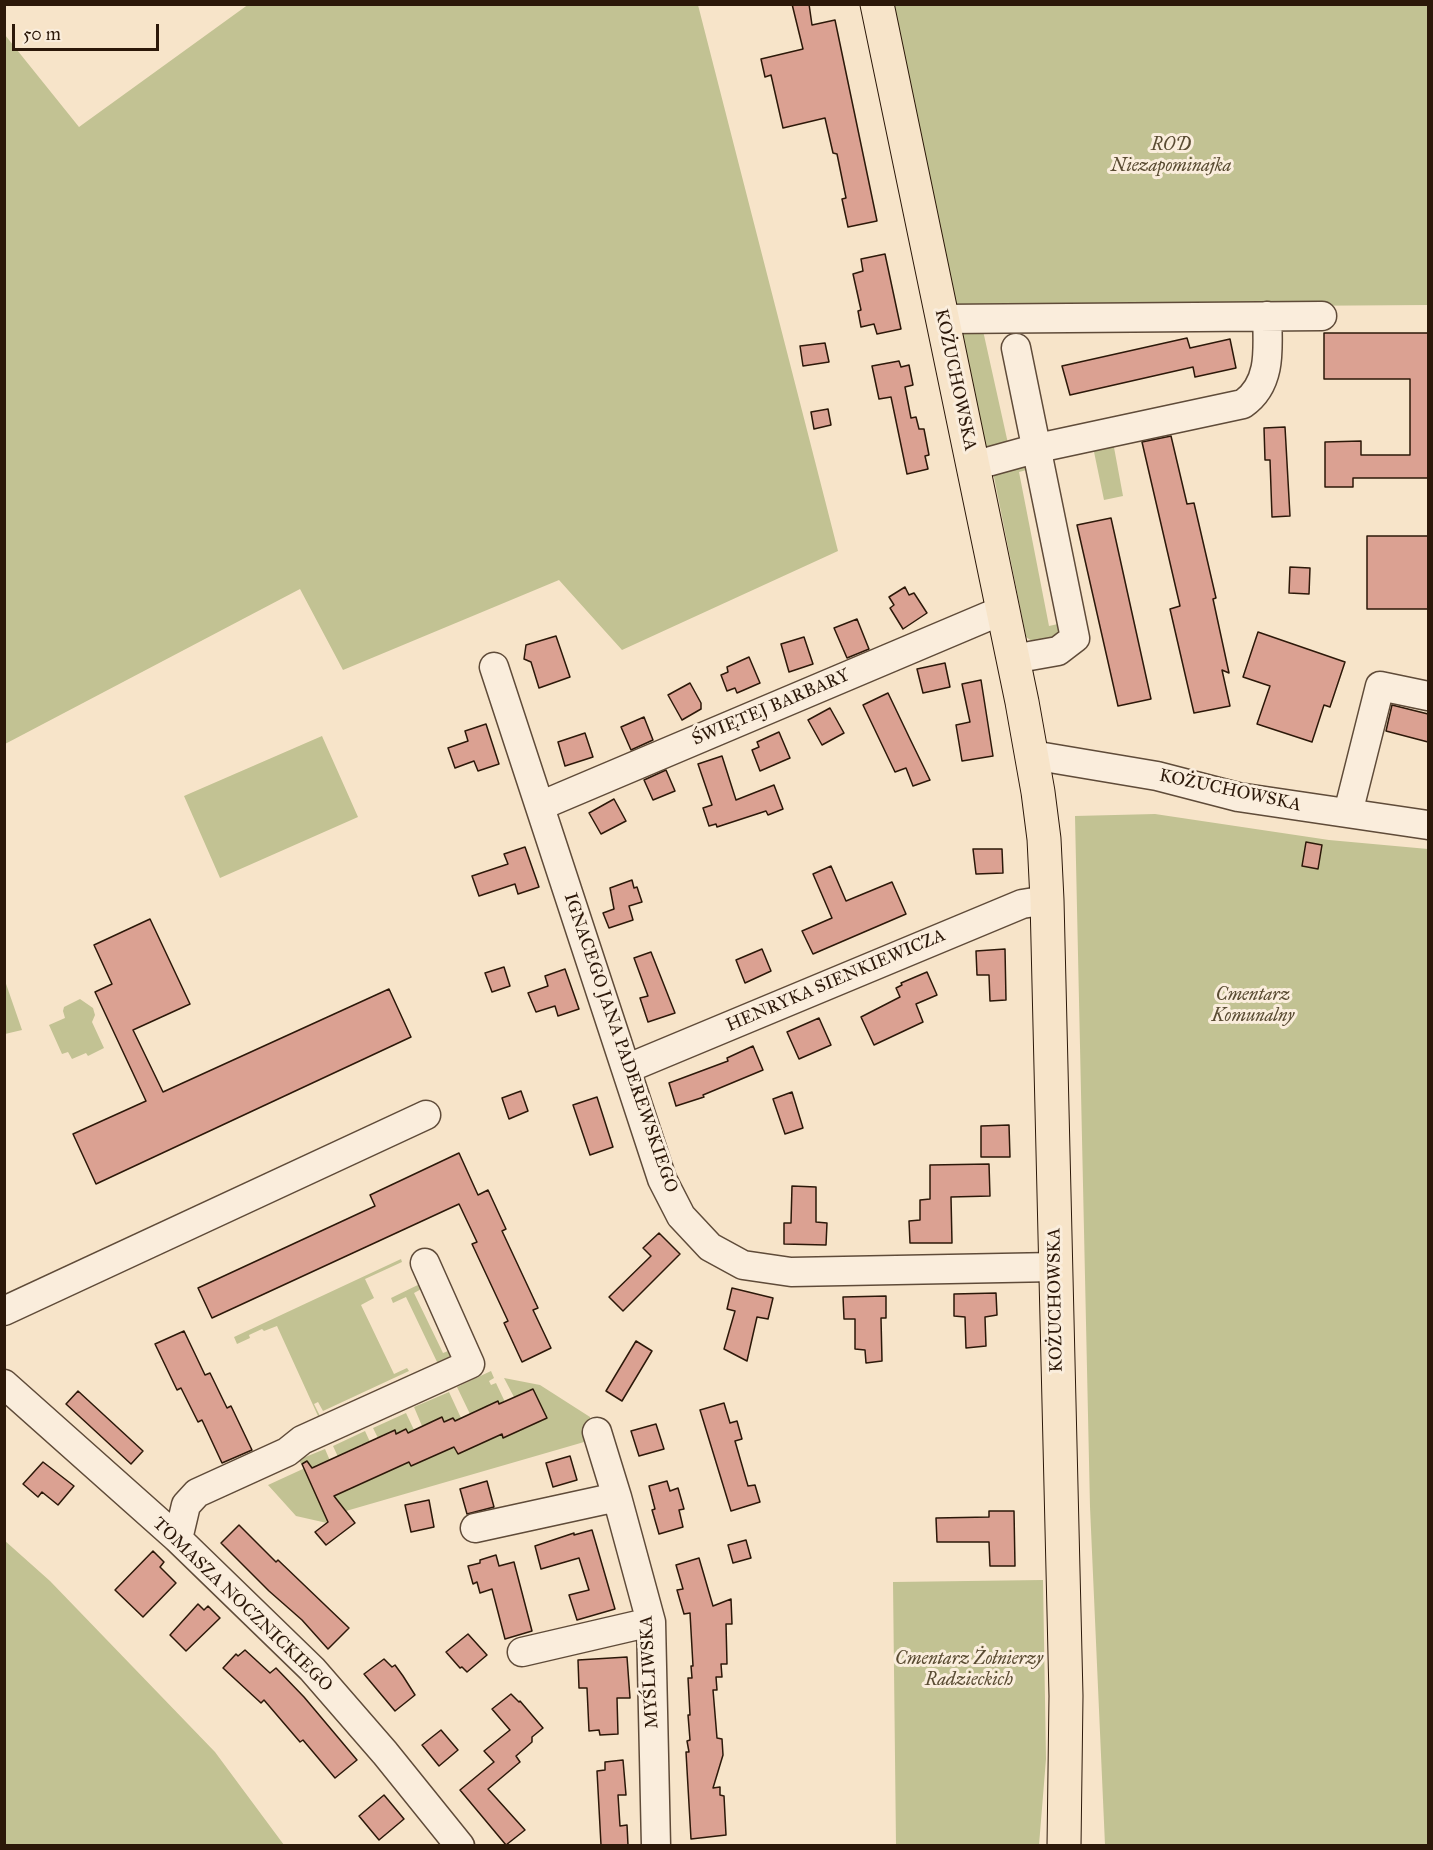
<!DOCTYPE html>
<html>
<head>
<meta charset="utf-8">
<style>
	body { margin:0 }
	#map { position:relative; width:1433px; height:1850px; overflow:hidden; background:#f7e4c9; font-family:"IM FELL Great Primer",serif }
	canvas { display:block }
	.frame { position:absolute; inset:0; border:6px solid #2c1809; pointer-events:none }
	.scale { position:absolute; left:12px; top:24px; width:147px; height:27px; box-sizing:border-box; border:3px solid #2c1809; border-top:0; padding-left:8px; font-size:18px; line-height:21px; white-space:nowrap; color:#2c1809; -webkit-text-stroke:4px #faeddc; paint-order:stroke }
</style>
</head>
<body>
<div id="map">
<canvas width="1433" height="1850"></canvas>
<div class="frame"></div>
<div class="scale">50 m</div>
</div>
<script>
const context = document.querySelector('canvas').getContext('2d');
context.lineJoin = 'round';
function fill(path, color) {
  context.fillStyle = color;
  context.fill(path, 'evenodd');
}
function strokePath(path, color, width, dash) {
  context.strokeStyle = color;
  context.lineWidth = width;
  context.lineCap = dash ? 'butt' : 'round';
  context.setLineDash(dash || []);
  context.stroke(path);
}
function label(font, color, halo, rows, align = 'center') {
  context.font = font + ' "IM FELL Great Primer",serif';
  context.lineWidth = 6;
  context.setLineDash([]);
  context.textBaseline = 'middle';
  context.strokeStyle = halo;
  context.fillStyle = color;
  for (const [text, x, y, turn = 0] of rows) {
    context.save();
    context.translate(x, y);
    context.rotate((+turn || 0) * Math.PI / 180);
    context.textAlign = isNaN(turn) ? turn : align;
    if (halo) context.strokeText(text, 0, 0);
    context.fillText(text, 0, 0);
    context.restore();
  }
}
const green = new Path2D(`
	M249,4l449,1 140,546 -216,99 -63,-70 -216,90 -43,-81 -295,155v-709l74,92z
	M887,5h541v300l-450,3 31,140 -27,8z
	M1113,442l10,54 -19,4 -11,-53z
	M1020,457l14,11 -15,4 30,154 9,-2 2,4 -4,10 -21,5 -9,-6 -34,-170z
	M322,736l36,81 -138,61 -36,-82z
	M1155,814l174,26 99,9v996h-323l-15,-338 -15,-691z
	M4,978l18,52 -17,4h-1z
	M80,999l13,9 2,7 -3,7 12,26 -16,8 -2,-3 -14,6 -4,-7 -6,2 -13,-29 16,-7 -2,-7 1,-4z
	M401,1259l1,3 -37,17 9,19 -13,7 33,69 13,-6 2,3 -86,40 -5,-9 -4,2 6,12h-2l-41,-90 -13,5 -2,-2 -13,6 1,3 -13,6 -3,-7z
	M424,1282l3,4 -13,7 29,60 13,-5 -2,12 -16,4 -32,-67 -13,6 -2,-5z
	M491,1371l3,7 -5,3 2,4 5,-2 9,19 -6,2 -2,-3 -27,13 -13,-27z
	M504,1378l36,7 50,32 5,16 -4,7 -245,71 -8,3 -11,9 -31,-7 -28,-31 37,-17 -7,-8 27,-11 6,14 -10,4 -2,-3 -9,5 7,17 -4,2 7,15 33,-20 2,4 26,-12 -1,-4 29,-9 2,4 43,-19 4,7 44,-20 2,4 12,-6 -2,-4 10,1 22,-11 -13,-29 -19,8z
	M449,1392l12,26 -6,3 -2,-3 -9,4 -3,-4 -19,8 -8,-19z
	M406,1413l8,17 -6,3 -2,-3 -10,4 -2,-4 -11,5 1,3 -5,2 -6,-12z
	M365,1431l6,13 -7,3 -2,-3 -18,9 1,3 -6,3 -6,-13z
	M4,1540l46,41 165,171 69,93h-279z
	M1043,1580l3,179 -7,86h-143l-3,-263z`);
const building = new Path2D(`
	M792,4h17l3,21 23,-5 42,201 -29,6 -6,-28 4,-1 -9,-44 -4,-1 -8,-35 -42,10 -12,-53 -6,2 -4,-18 42,-10z
	M885,254l16,75 -24,5 -3,-10 -13,3 -3,-16 3,-1 -8,-36 10,-3 -2,-12z
	M1324,333h104v145h-75v9h-28v-45l36,-1v14h49v-76h-86z
	M1187,338l3,10 40,-9 6,29 -41,9 -2,-10 -123,28 -8,-29z
	M825,343l4,19 -26,4 -3,-20z
	M899,361l2,6 8,-2 4,20 -8,2 6,31 5,-1 3,12h5l5,26 -4,1 3,13 -21,5 -16,-77 -12,2 -7,-33z
	M828,409l3,16 -17,4 -3,-17z
	M1285,427l5,89 -18,1 -2,-57h-5l-1,-32z
	M1171,436l16,68 7,-1 22,95 -3,1 16,74 -7,-3 8,36 -36,7 -24,-104 10,-3 -38,-164z
	M1111,518l40,181 -33,7 -41,-181z
	M1367,536h61v73h-61z
	M1290,567l20,1 -1,26 -20,-1z
	M905,587l4,8 5,-2 13,20 -24,16 -13,-21 4,-3 -5,-8z
	M857,619l12,30 -22,9 -13,-30z
	M1258,632l87,30 -15,45 -6,-2 -12,37 -55,-18 13,-38 -27,-9z
	M556,636l14,41 -31,11 -8,-26 -7,-3 2,-14z
	M804,637l9,27 -24,8 -8,-28z
	M749,657l11,26 -23,10 -2,-5 -8,3 -6,-16 7,-3 -1,-5z
	M945,663l5,24 -27,6 -6,-24z
	M981,680l12,76 -31,5 -6,-36 14,-3 -8,-38z
	M690,683l11,20v6l-19,11 -14,-25z
	M888,693l22,46 20,41 -17,6 -7,-18 -11,4 -32,-67z
	M1392,705l36,9v28l-42,-11z
	M830,708l14,25 -22,12 -14,-25z
	M644,717l9,23 -22,10 -10,-23z
	M486,724l13,40 -21,7 -4,-10 -19,7 -7,-20 20,-7 -3,-10z
	M779,732l11,26 -30,13 -8,-21 7,-3 -2,-5z
	M585,733l8,24 -28,9 -7,-24z
	M722,756l14,44 38,-15 9,24 -15,6 -2,-4 -49,16 -1,-3 -7,2 -6,-18 9,-3 -14,-41z
	M666,770l9,21 -22,9 -9,-20z
	M614,799l12,22 -25,13 -12,-21z
	M1306,842l16,3 -4,24 -16,-3z
	M525,847l14,40 -21,7 -3,-10 -36,12 -7,-20 36,-12 -4,-10z
	M973,849h29l1,24 -27,1z
	M831,866l15,35 46,-19 14,32 -93,40 -11,-23 30,-13 -19,-44z
	M632,880l2,8 3,-1 5,15 -13,4 4,14 -24,8 -6,-15 11,-4 -4,-21z
	M150,919l40,85 -57,26 30,62 226,-103 22,48 -315,147 -23,-50 73,-33 -51,-109 17,-8 -18,-39z
	M762,949l9,22 -26,12 -9,-23z
	M1005,949l1,51 -16,1 -1,-26h-12l-1,-24z
	M651,952l24,61 -27,9 -8,-24 8,-2 -14,-38z
	M504,967l6,19 -18,6 -7,-19z
	M565,969l14,40 -21,7 -3,-10 -19,6 -8,-19 20,-7 -3,-10z
	M927,972l10,23 -21,9 7,18 -49,23 -13,-28 39,-20 -4,-9 6,-3 -1,-2z
	M819,1018l12,27 -32,14 -12,-27z
	M753,1046l10,24 -60,25 1,2 -28,9 -7,-23 59,-22 -1,-3z
	M521,1091l7,20 -19,8 -7,-21z
	M792,1092l11,36 -18,6 -12,-35z
	M597,1097l16,50 -23,8 -17,-50z
	M1009,1125l1,32h-29v-31z
	M459,1153l19,42 10,-5 18,39 -4,2 36,77 -5,2 18,38 -29,14 -18,-39 4,-2 -36,-77 5,-2 -18,-38 -247,114 -14,-30 177,-82 -5,-11z
	M989,1164l1,32 -39,1 1,46h-42l-1,-22 11,-1v-20l10,-1v-34z
	M792,1186l24,1v35l11,1 -1,22 -42,-1v-21h7z
	M659,1233l21,21 -57,57 -14,-14 42,-41 -8,-8z
	M732,1288l41,10 -5,21 -11,-2 -10,44 -23,-12 11,-38 -8,-2z
	M996,1293l1,22 -12,2 1,29 -20,2 -1,-31 -11,-1v-22z
	M886,1296v22h-5l1,43 -16,2 -1,-13 -10,-1v-30h-11l-1,-22z
	M184,1331l21,44 5,-2 17,35 4,-2 21,44 -30,13 -20,-43 -4,2 -17,-34 -4,2 -22,-46z
	M636,1341l16,10 -30,50 -16,-10z
	M533,1389l14,29 -44,20 -1,-4 -44,20 -4,-7 -43,19 -2,-4 -75,34 21,27 -29,22 -11,-13 13,-10 -26,-58 5,-3 5,7 83,-38 1,4 10,-5 2,4 34,-16 2,5 9,-4 2,3 43,-20 1,3z
	M78,1391l65,60 -12,13 -65,-60z
	M724,1403l6,20 7,-2 5,18 -7,2 13,45 7,-1 5,17 -29,9 -31,-101z
	M656,1424l8,25 -25,7 -8,-25z
	M570,1456l7,24 -24,7 -7,-24z
	M43,1462l31,24 -16,19 -16,-13 -4,5 -15,-13z
	M487,1481l7,26 -27,7 -7,-25z
	M667,1481l3,10 8,-3 6,21 -5,1 4,17 -24,7 -7,-24 3,-1 -6,-23z
	M429,1500l5,27 -23,5 -6,-27z
	M989,1511h25l1,55h-25l-1,-24h-52l-1,-24 53,-1z
	M239,1525l37,37 2,-2 71,68 -21,21 -26,-29 -33,-29 -48,-48z
	M592,1530l23,79 -38,11 -8,-25 20,-5 -10,-32 -38,11 -6,-23 39,-13v2z
	M746,1540l5,18 -18,5 -5,-18z
	M153,1551l11,11 -4,5 16,16 -33,34 -28,-27z
	M496,1555l3,11 15,-4 18,69 -27,8 -13,-50 -12,4 -3,-11 -4,2 -5,-18 12,-3v-3z
	M699,1558l14,48 18,-7 1,25h-6l1,40h-6l1,13h-6l1,13h-4l4,48 5,1 1,16 -10,33 7,-1v8l4,1 2,39 -35,4 -5,-87h3l-2,-11 3,-1 -2,-25h2l-2,-37h4l-1,-12h2l-3,-53 -6,1 -7,-24 6,-1 -7,-24z
	M198,1604l6,6 4,-4 12,12 -34,33 -16,-16z
	M468,1634l19,21 -20,17 -5,-5 -2,1 -14,-16z
	M245,1650l25,23 6,-5 28,29 53,63 -22,18 -32,-38 -3,2 -36,-42 -3,3 -38,-35 13,-14 2,2z
	M627,1657l3,41h-13l1,36 -18,1 -1,-5 -10,1 -2,-43h-8l-1,-28z
	M384,1659l8,8 3,-2 8,11 12,19 -20,16 -31,-37z
	M511,1694l8,8 1,-1 23,27 -11,9v5l-16,14 4,6 -32,27 37,41 -19,15 -46,-55 34,-28 -10,-11 26,-21 -18,-21z
	M441,1730l17,20 -19,16 -17,-21z
	M623,1760l3,35h-8l2,31 7,-1 1,20h-27l-4,-74 8,-1v-8z
	M384,1795l20,24 -25,21 -20,-24z`);
const minor = new Path2D(`
	M943,319l379,-3
	M973,466l65,-18 205,-44c29,-20 25,-56 24,-88
	M1013,659l45,-8 17,-13 -59,-290
	M494,667l168,512 19,37 29,31 33,18 48,7 264,-5
	M1032,755l125,21 81,21 190,28
	M540,806l463,-196
	M1348,813l32,-127 48,10
	M626,1069l396,-165 25,-4
	M4,1311l422,-196
	M4,1384l174,155 134,130 73,84 75,93
	M597,1432l20,65 34,125 5,224
	M475,1528l142,-31
	M178,1539l8,-34 11,-12 90,-41 15,-12 168,-76 -45,-101
	M522,1652l129,-30`);
const major = new Path2D(`
	M877,4l145,698 16,90 6,47 3,61 19,796 -2,150`);
const parkNames = [
	["ROD",1171,146],
	["Niezapominajka",1171,167],
	["Cmentarz",1253,996],
	["Komunalny",1253,1017],
	["Cmentarz Żołnierzy",969,1660],
	["Radzieckich",969,1681]
];
const streetNames = [
	["KOŻUCHOWSKA",955,380,78],
	["ŚWIĘTEJ BARBARY",771,708,-23],
	["KOŻUCHOWSKA",1230,791,12],
	["HENRYKA SIENKIEWICZA",836,981,-23],
	["IGNACEGO JANA PADEREWSKIEGO",620,1043,71],
	["KOŻUCHOWSKA",1056,1300,-91],
	["TOMASZA NOCZNICKIEGO",242,1605,44],
	["MYŚLIWSKA",650,1672,-93]
];
fill(green, '#c2c293');
fill(building, '#dba192');
strokePath(building, '#2c1809', 1.5);
strokePath(minor, '#5f4b39', 31);
strokePath(major, '#2c1809', 35);
strokePath(minor, '#faeddc', 28);
strokePath(major, '#f7e4c9', 33);
label('italic 18px', '#594b32', '#faeddc', parkNames);
label('18px', '#2c1809', '#faeddc', streetNames);
</script>
</body>
</html>
